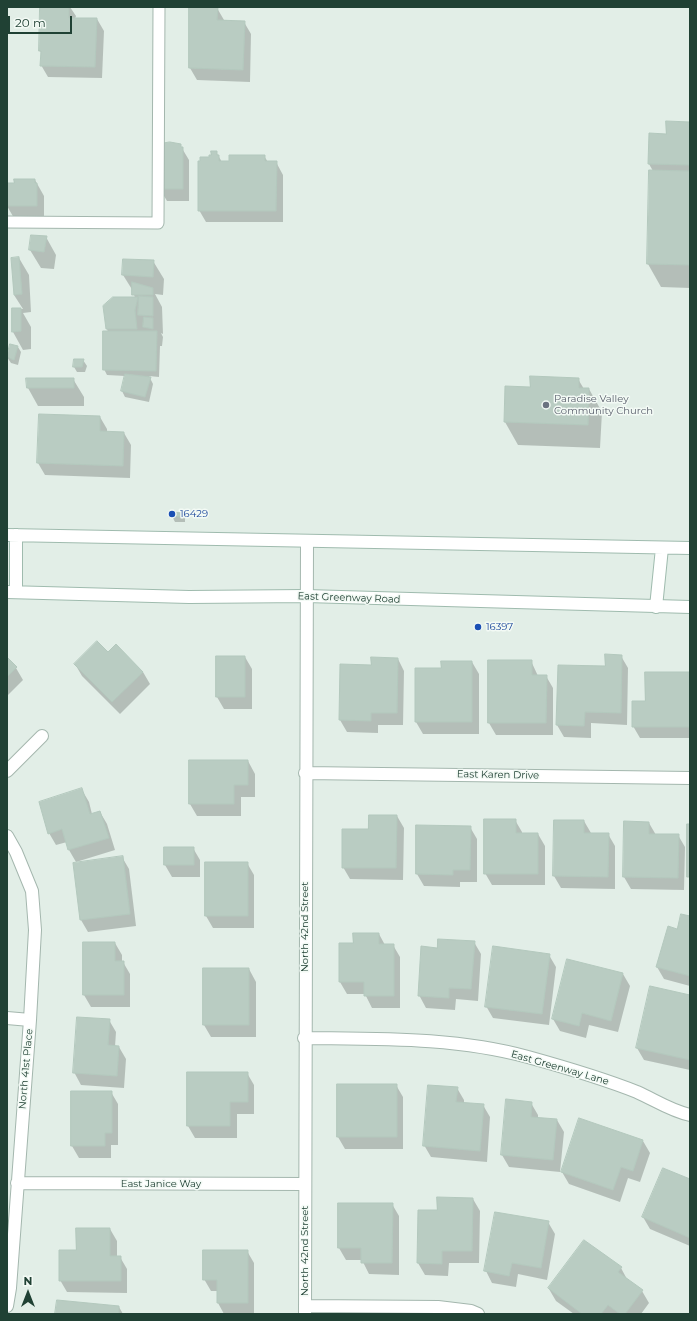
<!DOCTYPE html>
<html>
<head>
<meta charset="utf-8">
<style>
	body { margin:0 }
	#map { position:relative; width:697px; height:1321px; overflow:hidden; background:#e2eee7; font-family:Montserrat,sans-serif }
	canvas { display:block }
	.frame { position:absolute; inset:0; border:8px solid #204134; pointer-events:none }
	.north { position:absolute; left:8px; top:1273px; width:40px; height:40px; -webkit-text-stroke:3px #f3faf5; paint-order:stroke; rotate:0deg; font-size:11px; font-weight:700; line-height:16px; text-align:center; color:#204134 }
	.north::after { content:''; display:block; margin:auto; width:14px; height:18px; background:#204134; clip-path:polygon(50% 0,100% 100%,50% 72%,0 100%) }
	.scale { position:absolute; left:8px; top:16px; width:64px; height:18px; box-sizing:border-box; border:2px solid #204134; border-top:0; padding-left:5px; font-size:12px; line-height:14px; white-space:nowrap; color:#204134; -webkit-text-stroke:3px #f3faf5; paint-order:stroke }
</style>
</head>
<body>
<div id="map">
<canvas width="697" height="1321"></canvas>
<div class="frame"></div>
<div class="north">N</div>
<div class="scale">20 m</div>
</div>
<script>
const context = document.querySelector('canvas').getContext('2d');
context.lineJoin = 'round';
function fill(path, color) {
  context.fillStyle = color;
  context.fill(path, 'evenodd');
}
function strokePath(path, color, width, dash) {
  context.strokeStyle = color;
  context.lineWidth = width;
  context.lineCap = dash ? 'butt' : 'round';
  context.setLineDash(dash || []);
  context.stroke(path);
}
function label(font, color, halo, rows, align = 'center') {
  context.font = font + ' Montserrat,sans-serif';
  context.lineWidth = 3;
  context.setLineDash([]);
  context.textBaseline = 'middle';
  context.strokeStyle = halo;
  context.fillStyle = color;
  for (const [text, x, y, turn = 0] of rows) {
    context.save();
    context.translate(x, y);
    context.rotate((+turn || 0) * Math.PI / 180);
    context.textAlign = isNaN(turn) ? turn : align;
    if (halo) context.strokeText(text, 0, 0);
    context.fillText(text, 0, 0);
    context.restore();
  }
}
const shadow = new Path2D(`
	M41,7h29l6,9 -1,3h22l7,12 -2,47 -54,-1 -7,-12 1,-11 -2,-3z
	M190,8h27l7,12 20,2 7,12 -1,48 -53,-2 -7,-12z
	M690,123v165l-29,-1 -13,-23 2,-93h3l-4,-7 18,-29z
	M180,145l9,15v41h-22l-7,-12z
	M216,152l6,10 42,-6 4,6h8l7,13v47h-77l-7,-12z
	M35,180l9,16v22h-30l-7,-12v-22h8z
	M46,237l10,18 -2,14 -13,-1 -11,-18z
	M19,258l10,17 2,37 -8,1 8,14v22l-8,1 -10,-18v-23h10l-9,-14 -2,-36z
	M153,261l11,18 -1,16 -8,-1 7,13 1,27 -2,-1 2,4 -1,9h-2l-1,31 -10,-1 4,8 -4,18 -24,-5 -3,-6 3,-15 -18,-1 -3,-6 4,-37 -1,-3 -3,-23 31,-8 -2,-7 -10,-16z
	M18,347l3,5 -3,13 -7,-2 -4,-6z
	M83,360l4,6 -2,6h-8l-3,-5z
	M73,379l11,18v9h-46l-10,-18z
	M578,379l6,10h5l13,23 -2,36 -82,-3 -13,-23 26,-34z
	M100,417l7,12v4h17l7,12 -1,33 -85,-3 -7,-12z
	M172,513l10,1 3,5v3h-10l-3,-6z
	M108,654l35,18 7,12 -30,30 -38,-38 -7,-12z
	M621,656l7,12 -1,57 -36,-2v15l-27,-1 -7,-12 49,-58z
	M245,657l7,12v40h-28l-7,-12z
	M7,658l9,10 7,12 -16,16z
	M398,659l6,12 -1,54h-25v8l-31,-1 -7,-12 32,-54z
	M531,661l7,15h8l7,12v47h-57l-7,-12z
	M472,662l7,12v60h-56l-7,-12 26,-53z
	M690,673v65h-50l-7,-12 13,-24z
	M248,761l7,13v23h-14v19h-44l-7,-12z
	M82,790l7,12 3,12 8,-2 7,12 8,26 -39,12 -7,-12 -2,-8 -11,3 -7,-12z
	M397,816l7,12 -1,52 -53,-1 -7,-12 26,-37z
	M515,820l7,12v2h16l7,12v39h-53l-7,-12z
	M584,821l7,12 17,1 7,12v43l-54,-1 -7,-12z
	M649,823l7,12h22l7,12 -1,43 -53,-1 -7,-12z
	M417,826l53,1 7,12v43h-17v5l-36,-1 -7,-12z
	M193,848l7,12v17h-28l-7,-12z
	M122,857l7,12 7,57 -48,6 -7,-12z
	M247,863l7,12v53h-41l-7,-12z
	M690,917v69l-26,-7 -7,-12 21,-37z
	M379,934l6,11h8l7,12v51h-28l-7,-14h-18l-7,-12 14,-38z
	M474,942l7,12 -3,47 -22,-2 -1,11 -29,-2 -7,-13 19,-46z
	M115,943l7,12v7h1l7,12v33h-39l-7,-12z
	M549,955l7,12 -7,58 -56,-7 -7,-12z
	M249,969l7,13v55h-45l-7,-12z
	M623,974l7,12 -12,46 -29,-7 -3,13 -26,-7 -7,-12z
	M690,996v74l-46,-10 -7,-12z
	M109,1020l7,12 -1,15h4l7,12 -2,29 -43,-3 -7,-13z
	M247,1073l7,12v29h-17v24h-42l-7,-12z
	M338,1085h58l7,12v52h-58l-7,-12z
	M457,1088l7,12v3l19,2 7,12 -3,45 -56,-5 -7,-12z
	M111,1092l7,12v41h-7v13h-32l-7,-12z
	M531,1103l7,12v3l19,2 7,12 -4,40 -51,-5 -7,-12z
	M580,1120l63,21 7,12 -10,29 -12,-4 -8,24 -51,-18 -7,-12z
	M663,1169l27,11v66l-40,-17 -7,-12z
	M473,1199l7,12 -1,52h-30l-1,13 -23,-1 -7,-12 1,-52h19z
	M392,1204l7,12v59l-30,-1 -7,-14h-16l-7,-12z
	M548,1222l7,12 -8,46 -29,-6 -2,13 -24,-4 -6,-12z
	M110,1229l7,12v16h3l7,12v24l-60,-1 -7,-12 17,-29z
	M247,1251l7,12v51h-30l-6,-11v-12h-7l-7,-12z
	M621,1268l7,13 14,10 7,12 -8,11h-67l-18,-13 -7,-12z
	M119,1307l4,7h-67z`);
const building = new Path2D(`
	M40,7h29v11h28l-2,49 -55,-1 1,-15h-2z
	M189,7h29l-1,13 28,1 -2,49 -54,-2z
	M666,121l24,1v43l-42,-1 1,-31 17,1z
	M170,142l11,2v3h2v42h-24l1,-45z
	M211,151h6v4h2v6h10v-6h36v6h12l-1,50h-78v-50h2v-4h9v-2h2z
	M649,170l41,1v94l-43,-1z
	M14,179h21v4h2v23h-30v-23h7z
	M31,235l16,1 -3,16 -15,-2z
	M19,257l3,37 -8,1 -3,-37z
	M123,259l31,1 -1,17 -31,-2z
	M132,282l21,6v7h-21z
	M139,296l14,1v19l-15,-1z
	M113,297h25l-3,13 2,19h-31l-3,-23z
	M12,308h9v23l-9,1z
	M144,317l9,1v11l-10,-2z
	M103,331h54l-1,40 -53,-1z
	M10,344l8,2 -4,14 -7,-3z
	M74,359h10l-2,8h-9z
	M125,374l26,3 -6,20 -24,-6z
	M530,376l49,2v10h10l-1,37 -84,-3 1,-36 25,1z
	M26,378h48v10h-47z
	M39,414l61,2v15l24,1 -1,34 -86,-3z
	M171,512l11,1v4l-11,-1z
	M97,641l11,11 8,-8 27,28 -31,30 -38,-38z
	M605,654l17,1 -1,58 -36,-1 -1,14 -28,-1 2,-60 47,1z
	M216,656h29v41h-29z
	M7,657l10,10 -10,10z
	M371,657l27,1 -1,55h-26v8l-32,-1 1,-56 31,1z
	M488,660h44v15h15l-1,48h-58z
	M441,661h31v61h-57v-54h26z
	M645,672h45v55h-58v-26h13z
	M189,760h59v25h-14v19h-45z
	M82,788l8,26 10,-3 9,27 -41,12 -6,-21 -14,5 -9,-32z
	M369,815h28l-1,53h-54v-39h26z
	M484,819h32v14h22v41h-54z
	M554,820h30v13h25l-1,44 -55,-1z
	M624,821l25,1v12h30l-1,44 -55,-1z
	M687,824h3v53h-3z
	M416,825l55,1 -1,44h-17v5l-37,-1z
	M164,847h30v18h-30z
	M123,856l7,58 -50,6 -7,-57z
	M205,862h43v54h-43z
	M681,914l9,2v60l-34,-9 12,-41 9,3z
	M353,933h26v11h15v52h-30v-14h-25v-39h14z
	M438,939l37,2 -4,48 -22,-1v10l-31,-2 3,-50 16,2z
	M83,942h32v19h9v34h-41z
	M493,946l57,8 -8,60 -57,-7z
	M567,959l56,14 -12,48 -29,-8 -3,13 -27,-7z
	M203,968h46v57h-46z
	M650,986l40,9v65l-54,-12z
	M77,1017l33,2 -2,26 11,1 -2,30 -44,-3z
	M187,1072h61v30h-18v24h-43z
	M337,1084h60v53h-60z
	M428,1085l30,2 -2,15 28,2 -4,47 -57,-5z
	M71,1091h41v42h-7v13h-34z
	M506,1099l26,3 -1,15 26,2 -4,41 -52,-5z
	M579,1118l64,22 -10,31 -12,-4 -8,23 -52,-18z
	M663,1168l27,11v59l-48,-21z
	M437,1197l36,1 -1,53h-30v13l-25,-1 1,-53h19z
	M338,1203h55l-1,60h-31v-15h-23z
	M495,1212l54,9 -8,47 -29,-5 -3,13 -25,-5z
	M76,1228h34v28h11v25h-62v-31h17z
	M584,1240l38,27 -4,5 25,18 -18,24h-5l-12,-9 -7,9h-19l-34,-26z
	M203,1250h45v53h-31v-23h-14z
	M57,1300l62,6v8h-64z`);
const lane = new Path2D(`
	M7,222l151,1 1,-216`);
const street = new Path2D(`
	M7,771l35,-35
	M305,773l385,5
	M7,836l9,16 16,39 3,39 -5,90 -20,268 -3,18
	M7,1018l23,2
	M304,1038c75,1 151,-1 224,19 36,10 74,21 109,35 18,8 34,19 53,23
	M17,1183l288,1
	M305,1306l133,1 33,4 7,3
	M305,1314l2,-773`);
const secondary = new Path2D(`
	M7,535l683,13
	M7,592l182,5 117,-1 384,11
	M16,592v-57
	M656,607l6,-59`);
const markers = [
	[546,405,4,"#6b7280"],
	[172,514,4,"#1a4fb4"],
	[478,627,4,"#1a4fb4"]
];
const worshipNames = [
	["Paradise Valley",554,399],
	["Community Church",554,411]
];
const transitNames = [
	["16429",180,514],
	["16397",486,627]
];
const streetNames = [
	["East Greenway Road",349,598,2],
	["East Karen Drive",498,775,1],
	["North 42nd Street",305,927,-90],
	["East Greenway Lane",560,1068,16],
	["North 41st Place",26,1069,-85],
	["East Janice Way",161,1184],
	["North 42nd Street",305,1251,-90]
];
fill(shadow, '#0003');
fill(building, '#b9ccc2');
strokePath(building, '#b3c8bd', 1);
strokePath(lane, '#a4b7ae', 13);
strokePath(street, '#a4b7ae', 14);
strokePath(secondary, '#9fbbae', 14);
strokePath(lane, '#fff', 11);
strokePath(street, '#fff', 12);
strokePath(secondary, '#fff', 12);
for (const [x, y, r, color] of markers) {
  const dot = new Path2D();
  dot.arc(x, y, r, 0, 2 * Math.PI);
  context.fillStyle = color;
  context.fill(dot);
  strokePath(dot, '#f3faf5', 1.5);
}
label('10px', '#5b616d', '#f3faf5', worshipNames, 'left');
label('10px', '#164399', '#f3faf5', transitNames, 'left');
label('10px', '#204134', '#f3faf5', streetNames);
</script>
</body>
</html>
